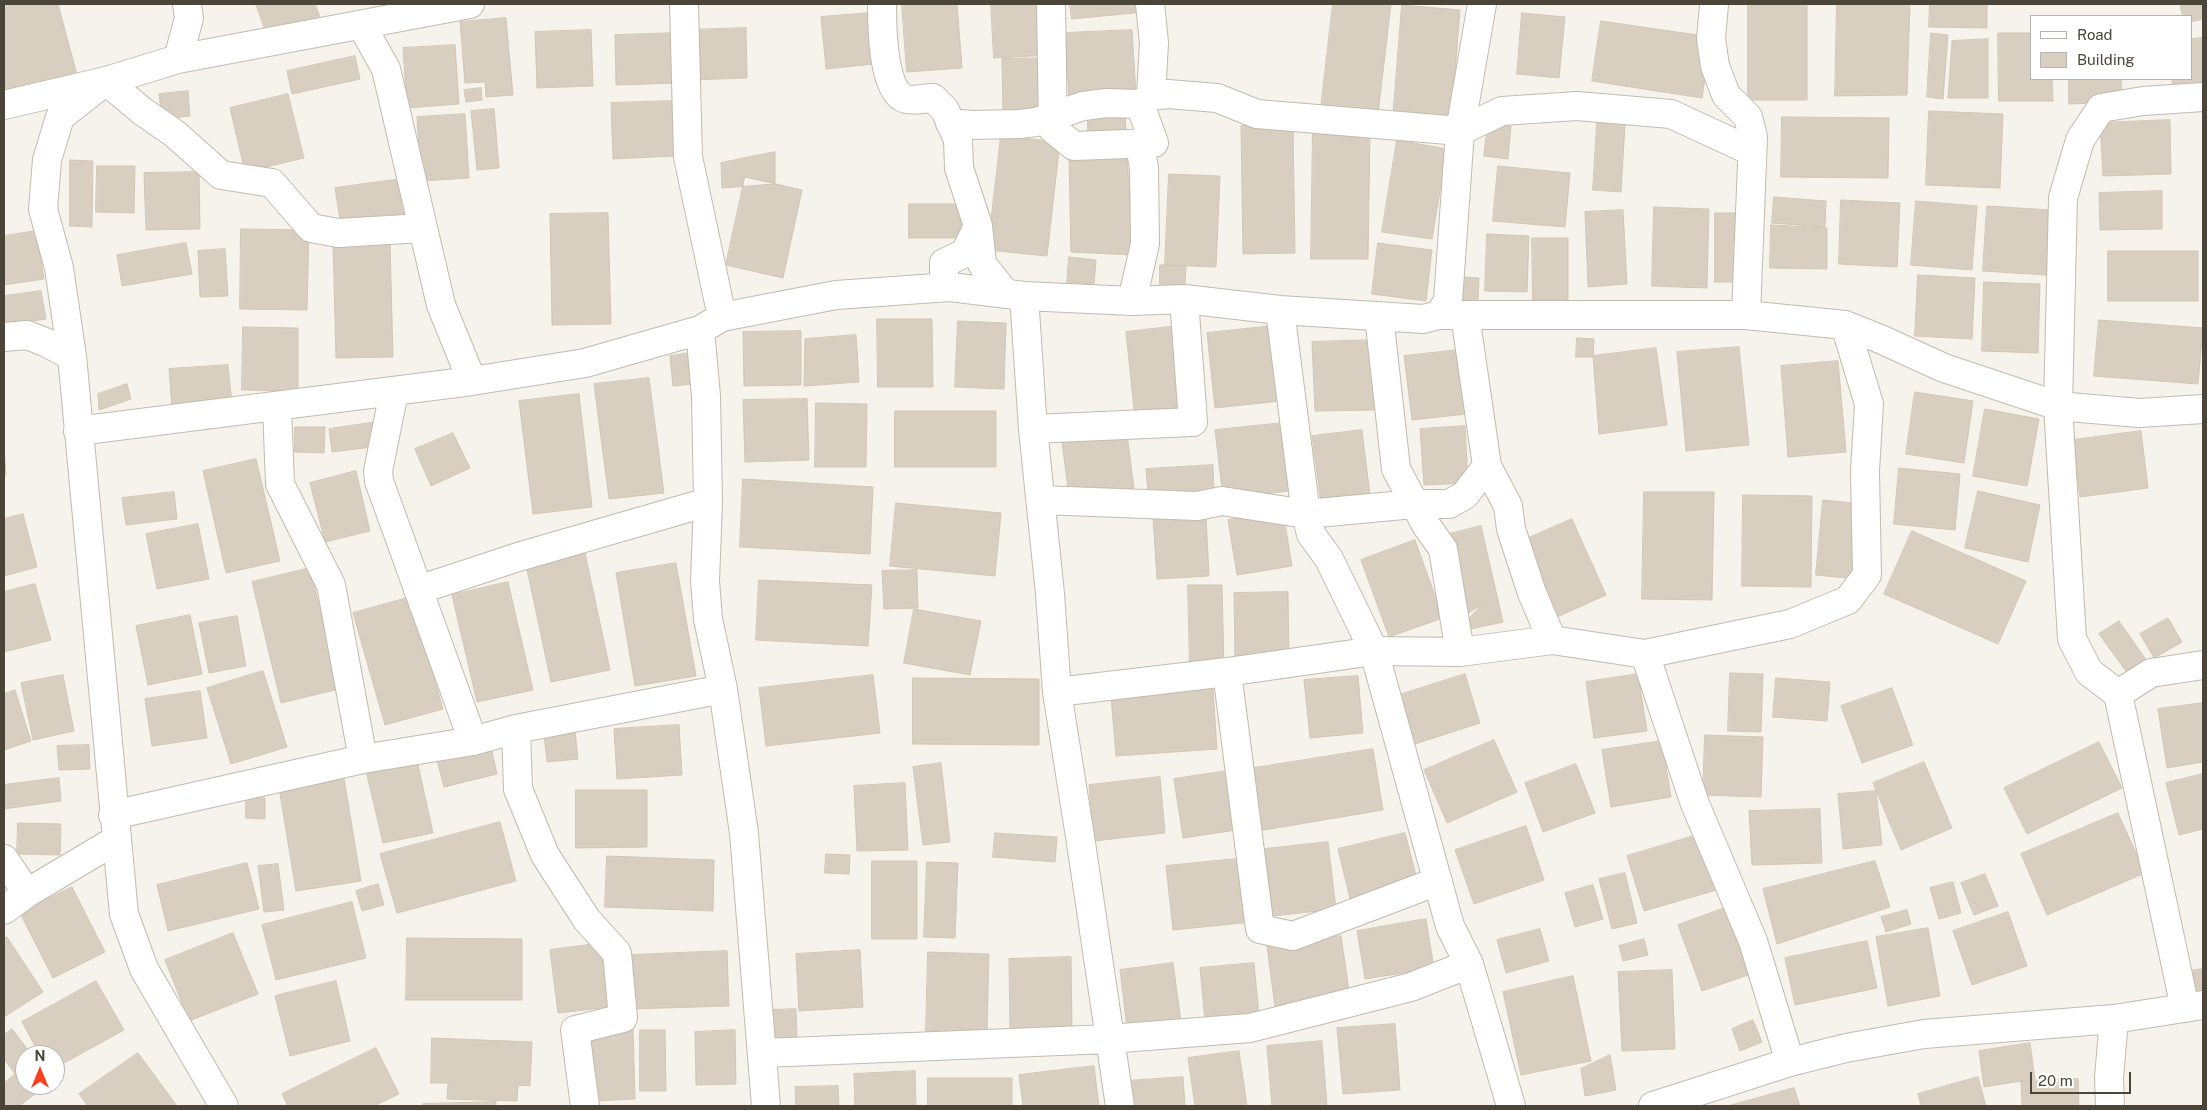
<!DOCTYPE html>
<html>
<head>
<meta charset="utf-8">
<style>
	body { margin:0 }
	#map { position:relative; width:2207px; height:1110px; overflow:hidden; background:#f6f3ec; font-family:"Public Sans",sans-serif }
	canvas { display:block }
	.frame { position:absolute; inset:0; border:5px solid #4b4439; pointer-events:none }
	.legend { position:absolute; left:2030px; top:15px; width:162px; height:65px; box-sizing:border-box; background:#fff; border:1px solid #b7b4b0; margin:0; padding:6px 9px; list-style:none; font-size:15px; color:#4b4439 }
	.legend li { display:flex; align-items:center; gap:10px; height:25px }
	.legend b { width:25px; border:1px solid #b7b4b0 }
	.north { position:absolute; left:15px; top:1045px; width:50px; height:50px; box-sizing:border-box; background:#fff; border:1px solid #b7b4b0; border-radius:50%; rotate:0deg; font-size:14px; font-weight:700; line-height:20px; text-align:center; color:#4b4439 }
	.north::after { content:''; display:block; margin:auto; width:18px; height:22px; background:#fc3f1d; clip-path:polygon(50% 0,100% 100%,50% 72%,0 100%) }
	.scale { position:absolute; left:2030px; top:1072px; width:101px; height:22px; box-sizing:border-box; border:2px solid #4b4439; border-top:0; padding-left:6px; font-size:15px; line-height:18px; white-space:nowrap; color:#4b4439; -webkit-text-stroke:4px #fff; paint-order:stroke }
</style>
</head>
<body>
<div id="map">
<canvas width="2207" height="1110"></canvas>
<div class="frame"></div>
<ul class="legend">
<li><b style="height:6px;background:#fff"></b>Road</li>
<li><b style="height:14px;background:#d8cfc1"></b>Building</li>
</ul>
<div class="north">N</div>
<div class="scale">20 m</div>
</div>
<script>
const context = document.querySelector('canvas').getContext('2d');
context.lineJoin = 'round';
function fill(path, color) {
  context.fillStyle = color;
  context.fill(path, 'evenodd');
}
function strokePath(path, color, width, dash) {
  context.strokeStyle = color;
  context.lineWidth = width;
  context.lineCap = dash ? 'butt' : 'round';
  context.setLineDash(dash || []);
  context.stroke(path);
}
const building = new Path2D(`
	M4,4h54l19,71 -72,19z
	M256,4h59l5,13 -53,18z
	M902,4h55l5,64 -55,4z
	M991,4h57l2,51 -56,3z
	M1070,4h73l1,8 -72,7z
	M1333,4h58l-13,110 -57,-6z
	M1748,4h59v96h-59z
	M1837,4h73l-3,91 -72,1z
	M1930,4h57v24l-58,-1z
	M2180,4h23v15l-12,3v-6h-8z
	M1402,5l58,5 -9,114 -58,-5z
	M869,13l5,51 -48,5 -5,-52z
	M1522,13l43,4 -6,61 -42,-4z
	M506,18l7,77 -27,2 -1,-15 -20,1 -5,-61z
	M1601,21l110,16 -9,61 -110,-17z
	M746,28l1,50 -56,2 -2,-50z
	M591,30l2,56 -56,2 -2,-56z
	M1132,30l4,64 -67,3 -4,-64z
	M677,33l1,50 -62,2 -1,-50z
	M1931,33l17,2 -5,64 -16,-2z
	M1998,33h33v46h21l1,22h-54z
	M2203,38v55l-29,3 -2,-17h19v-40z
	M1988,39v59h-40l4,-57z
	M455,45l4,59 -52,4 -4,-60z
	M355,56l5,23 -68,15 -5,-23z
	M1051,58l1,53 -49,2 -1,-54z
	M2069,79h52l1,23 -53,2z
	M481,88l1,12 -16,2 -2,-12z
	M188,91l2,25 -28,3 -3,-25z
	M288,94l16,64 -59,14 -15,-64z
	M673,101l2,55 -62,3 -2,-56z
	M1125,106l1,31 -38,1 -1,-30z
	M494,109l5,59 -22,2 -6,-59z
	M1929,111l74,3 -3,74 -74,-3z
	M465,114l4,64 -48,3 -4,-64z
	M1782,117l107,1 -1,60 -107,-1z
	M2170,120l1,54 -68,2 -3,-53z
	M1488,123l23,3 -3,33 -24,-3z
	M1597,123l28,1 -4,68 -28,-2z
	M1293,125l2,128 -52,1 -2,-128z
	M1313,128l57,1 -2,130h-57z
	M1001,136l59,6 -13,114 -59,-6z
	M1397,140l50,9 -15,90 -50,-7z
	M775,152v32l-53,4 -1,-25z
	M1127,155l6,100 -62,-3 -2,-94z
	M70,160l23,1 -1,66 -22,-1z
	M97,166h38l-1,47 -38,-1z
	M1498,166l72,7 -5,54 -72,-6z
	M199,172l1,57 -54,1 -2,-57z
	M1169,174l51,2 -4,91 -51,-2z
	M745,177l57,13 -19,88 -57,-13z
	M401,179l6,43 -65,10 -7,-44z
	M2162,191v38l-62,1 -1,-37z
	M1774,197l52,4 -1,26 -53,-4z
	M1841,200l59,3 -3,64 -58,-3z
	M1916,201l61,5 -5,64 -61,-5z
	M909,204h57v34h-57z
	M1987,206l63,4 -4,65 -63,-4z
	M1654,207l55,2 -2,79 -55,-2z
	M1623,210l4,74 -39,3 -3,-75z
	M608,213l3,111 -59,1 -2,-111z
	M1715,213h25v69h-25z
	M1771,225l56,3v41l-57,-1z
	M241,229l68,1 -2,80 -67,-1z
	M36,231l8,48 -40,6v-49z
	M1487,234l42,2 -2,56 -42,-1z
	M1532,238h36v62h-35z
	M390,242l3,115 -57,1 -3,-115z
	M186,243l6,31 -70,12 -5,-31z
	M1378,243l54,7 -6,51 -54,-7z
	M225,249l3,47 -28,1 -2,-46z
	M2108,251h90v50h-90z
	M1069,257l27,3 -2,24 -27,-2z
	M1160,265l26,1 -1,19 -25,-1z
	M1918,275l57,3 -3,61 -57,-3z
	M1463,277l16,1 -1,24 -17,-1z
	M1984,282l56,2 -2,69 -56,-2z
	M41,291l5,28 -42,6v-29z
	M877,319h55l1,68h-55z
	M2099,320l104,8 -5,56 -104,-8z
	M958,321l48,2 -2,66 -49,-2z
	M1178,326l9,89 -52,4 -9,-87z
	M1273,326l7,75 -65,7 -8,-75z
	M243,327l55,1v63l-56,-1z
	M801,331v54l-57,1 -1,-54z
	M856,335l3,47 -55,4 1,-47z
	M1577,338l17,1 -1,18h-17z
	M1375,340l2,70 -62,1 -3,-69z
	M1739,347l10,98 -63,6 -9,-99z
	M1656,348l11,77 -68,9 -6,-78z
	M1459,350l7,64 -54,6 -8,-64z
	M689,353l3,31 -19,2 -3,-30z
	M1838,361l8,91 -58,5 -7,-91z
	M228,365l4,39 -60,5 -3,-40z
	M649,378l15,115 -55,6 -15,-115z
	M127,384l4,15 -32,11 -1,-16z
	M1915,392l58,9 -9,62 -58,-9z
	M579,394l13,113 -59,7 -14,-113z
	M807,399l2,61 -64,2 -2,-62z
	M816,403l51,1 -1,63h-51z
	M1985,409l54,10 -12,67 -54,-10z
	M895,411h101v56h-101z
	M377,422l3,24 -48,6 -3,-23z
	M1283,423l7,68 -67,7 -8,-68z
	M1465,426l3,57 -44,2 -4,-56z
	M295,427h30l-1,26 -29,-1z
	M1126,427l8,61 -65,8 -8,-61z
	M1362,430l9,73 -49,6 -10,-73z
	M2141,431l7,57 -68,9 -7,-57z
	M453,433l17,35 -39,18 -16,-37z
	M4,449l2,26h-2z
	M256,459l24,102 -54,12 -23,-102z
	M1213,465l1,27 -66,4 -2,-27z
	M1899,468l61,6 -5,56 -61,-6z
	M356,471l14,60 -45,11 -15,-59z
	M743,479l130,8 -3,67 -130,-7z
	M1978,491l62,14 -12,57 -63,-14z
	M174,492l3,27 -51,6 -4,-27z
	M1644,492h70l-2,108 -70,-1z
	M1743,495l69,1 -1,91 -69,-1z
	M1823,500l40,4 -7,75 -40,-4z
	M896,503l105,10 -6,63 -105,-10z
	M1283,511l9,55 -55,9 -9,-55z
	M23,514l14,53 -33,9v-57z
	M1206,515l3,61 -52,3 -4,-61z
	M1572,519l34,76 -49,22 -33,-77z
	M198,524l11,55 -52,10 -11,-55z
	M1481,526l22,96 -46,10 25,-28 -18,12 -19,-81z
	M1912,531l114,50 -28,63 -114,-50z
	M1415,540l28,78 -54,19 -28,-77z
	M584,548l26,122 -59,12 -26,-122z
	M676,563l20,113 -61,10 -19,-113z
	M310,568l29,121 -58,14 -29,-121z
	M917,570l1,38 -34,1 -2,-38z
	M759,580l113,5 -4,61 -112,-6z
	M508,582l25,108 -56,12 -25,-107z
	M35,584l16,56 -47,12v-60z
	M1188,585h34l2,83 -34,1z
	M1288,592l1,68 -54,1 -1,-68z
	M411,597l32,112 -58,16 -32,-112z
	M914,609l67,12 -11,54 -66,-12z
	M190,615l12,59 -54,11 -12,-59z
	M237,616l9,50 -37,7 -10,-50z
	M2168,618l14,24 -28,16 -14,-24z
	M2119,621l28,40 -19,13 -29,-40z
	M263,671l24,76 -56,17 -24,-76z
	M1730,673l33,1 -2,58 -33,-1z
	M1465,674l15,49 -68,22 -16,-49z
	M1638,674l9,57 -53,7 -8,-56z
	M63,675l11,56 -41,9 -12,-57z
	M873,675l7,58 -114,13 -7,-58z
	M1358,676l5,57 -53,5 -6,-58z
	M913,678l126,1v66l-126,-1z
	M1776,678l54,4 -3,39 -54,-4z
	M1892,688l21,57 -51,18 -21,-57z
	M1213,689l4,60 -101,7 -5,-60z
	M15,690l16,51 -27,9v-56z
	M200,691l7,47 -55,8 -7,-47z
	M2203,703v59l-36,6 -9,-59z
	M679,725l3,50 -65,4 -3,-50z
	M575,731l3,28 -31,3 -3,-28z
	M1705,735l58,2 -2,60 -58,-2z
	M1494,740l23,52 -70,31 -23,-53z
	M1662,741l9,56 -60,10 -9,-57z
	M2099,742l23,46 -95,46 -23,-46z
	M89,745l1,24 -31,1 -2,-24z
	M491,747l6,27 -53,13 -7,-27z
	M1373,749l10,61 -125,21 -10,-62z
	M417,760l16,73 -50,10 -17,-72z
	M1924,762l28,66 -51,22 -28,-67z
	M941,763l9,79 -27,3 -10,-78z
	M1576,764l19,49 -52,19 -18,-49z
	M1234,770l9,59 -60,9 -9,-59z
	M2203,774v55l-24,6 -13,-52z
	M1160,777l5,56 -71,8 -5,-56z
	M59,778l2,23 -57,8v-24z
	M344,778l17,103 -65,10 -17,-103z
	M905,783l3,67 -51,1 -3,-65z
	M576,790h71v57l-71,1z
	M1876,791l6,54 -39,4 -5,-55z
	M246,797l19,1v21l-19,-1z
	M1820,809l2,54 -70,2 -3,-54z
	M2118,813l27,60 -98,42 -26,-61z
	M500,822l16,59 -119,32 -17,-59z
	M18,823l43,1 -1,31 -43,-1z
	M1526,826l18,54 -70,24 -19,-54z
	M995,833l62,4 -2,25 -62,-5z
	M1405,833l13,50 -68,16 -12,-50z
	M1704,833l16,56 -76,22 -17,-55z
	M1328,842l8,67 -63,7 -8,-67z
	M826,854l24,1 -1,19 -24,-1z
	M607,856l107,4 -1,51 -108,-4z
	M1246,858l6,64 -79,8 -7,-64z
	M872,861h45v78h-45z
	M1875,861l15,46 -113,37 -14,-55z
	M927,862l31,1 -3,75 -31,-1z
	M247,863l12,46 -91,22 -11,-46z
	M278,864l6,46 -20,2 -6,-46z
	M1625,873l12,50 -25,6 -13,-50z
	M1985,874l13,32 -24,9 -13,-32z
	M1953,882l8,31 -22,6 -9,-31z
	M378,884l6,21 -22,6 -6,-20z
	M1593,885l10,34 -28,8 -10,-34z
	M72,887l33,65 -52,26 -33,-65z
	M352,902l14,56 -90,22 -14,-55z
	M1730,906l24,67 -52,18 -24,-66z
	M1907,910l4,14 -25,8 -5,-15z
	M2008,912l19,54 -55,19 -19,-54z
	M1426,919l8,49 -69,11 -8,-48z
	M1928,928l12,68 -52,10 -12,-69z
	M1540,929l9,32 -43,12 -9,-33z
	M233,933l25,61 -69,27 -24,-61z
	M1341,936l9,61 -75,10 -8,-61z
	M7,937l36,55 -39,25v-78z
	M407,938l115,1v61h-116z
	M1644,939l4,16 -25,6 -4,-15z
	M1867,941l10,47 -82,17 -10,-47z
	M603,943l7,64 -52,6 -8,-63z
	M860,950l3,57 -64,4 -3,-57z
	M727,951l2,55 -98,3 -2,-54z
	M928,952l61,2 -2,79 -61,-2z
	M1071,957l1,73 -62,2 -1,-73z
	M1173,963l8,58 -54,7 -7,-58z
	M1254,963l5,53 -54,5 -5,-53z
	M2203,969v27l-10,1 -4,-26z
	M1672,970l3,79 -53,2 -4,-79z
	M1573,976l18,85 -70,14 -18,-83z
	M96,981l28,49 -69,38v-13h-15l-18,-33z
	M336,981l14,60 -60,15 -15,-60z
	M796,1009l1,31 -23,2 -1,-32z
	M1753,1020l9,22 -22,9 -8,-22z
	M1395,1024l5,66 -57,4 -6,-66z
	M12,1029l20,26h-7v30h22l-28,21h-15v-23l11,-9 -11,-15v-24z
	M633,1029l2,70 -43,2 -2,-70z
	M640,1030h25l1,61h-26z
	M735,1030l1,54 -40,1 -1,-53z
	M432,1038l100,4 -2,44 -12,-1 -1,16 -70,-2 1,-16h-17z
	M1322,1041l5,65h-55l-5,-60z
	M2030,1043l5,36 -51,8 -5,-36z
	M376,1048l23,46 -25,12h-86l-6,-12z
	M1239,1051l8,55h-52l-7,-48z
	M138,1053l39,53h-89l-9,-12z
	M1610,1055l6,35 -31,6 -4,-27z
	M1094,1066l5,40h-76l-4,-31z
	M915,1071l1,35h-61l-1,-32z
	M1183,1077l2,29h-55l-2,-25z
	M1978,1077l8,29h-65l-3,-12z
	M928,1078h84v28h-84z
	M2078,1079l1,27h-57l-1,-25z
	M838,1086l1,20h-43l-1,-19z
	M1794,1088l6,18h-72z
	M496,1102v4h-73v-2z`);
const minor = new Path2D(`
	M684,4l4,153 34,160
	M882,4c0,19 0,89 24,95 8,2 19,-1 27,-1l12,12 13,30 1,28 19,58 4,38 24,30
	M1051,4l2,125 21,17 80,-3 -14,-39
	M1150,4l4,39 -3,53
	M1714,4l-3,35 4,27 11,29 22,22 5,20 -7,178
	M362,26l24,43 55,236 31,76
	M178,59l11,-41 -2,-14
	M4,105l102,-24 72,-22 292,-55
	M950,123l21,2 49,-1 16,-2 47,-16 24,-3 33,1 11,-8 17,-2 49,4 40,16 203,17 42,-20 75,-5 94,8 80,37
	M950,287l-6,-10v-14l21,-10 13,-27
	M1024,296l9,133 17,165 7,98 24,151 39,263
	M1132,301l13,-57 -1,-76 -4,-23
	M1280,310l26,204 5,20 18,25 45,92 76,275 19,38 42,142
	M1439,315l9,-14 12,-170 22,-127
	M1465,315l22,151 21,40 3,23 21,64 20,47
	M1379,316l17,153 30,56 17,24 17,103
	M700,330l6,66 2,106 -3,79 3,38 15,70 21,144 22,273
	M4,337l23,-2 18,7 27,14
	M394,392l-16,79 1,10 94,260
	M277,406l3,78 51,101 32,174
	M1033,429l160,-7 -9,-123
	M78,431l394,-50 113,-18 115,-33 22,-13 114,-22 114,-8 74,9 108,5 52,-2 96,11 143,9 16,-4h307l99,10 33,13 66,30 114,38 81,7 64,-4
	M1041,500l156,6 25,-5 84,13 108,-10h35l16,-9 22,-29
	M418,590l100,-33 190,-55
	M1645,654l50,150 58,137 37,121
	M1227,672l33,257 33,7 145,-55
	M1057,692l170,-20 147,-21 86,1 92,-12 93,14 145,-30 58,-24 19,-25 -2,-104 4,-67 -24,-79
	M2118,694l-29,-22 -17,-33 -14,-233 5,-208 17,-58 21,-32 42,-7 60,-4
	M516,729l2,60 27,66 42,65 30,33 6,65 -48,12 10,76
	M113,815l250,-56 110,-18 43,-12 207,-40
	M4,859l23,34
	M4,910l23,-17 89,-53
	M2185,1008l-67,-314 33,-21 52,-8
	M763,1053l346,-14 141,-11 161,-41 58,-23
	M224,1106l-80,-137 -20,-55 -52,-558 -13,-88 -16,-59 4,-49 13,-43 46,-36 36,30 33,23 46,41 51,8 39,45 27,5 85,-5
	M1653,1106l137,-44 56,-14 78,-14 190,-15 89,-14
	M2110,1106l-1,-28 5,-59`);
fill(building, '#d8cfc1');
strokePath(building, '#d3c7b4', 1);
strokePath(minor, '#c2bbae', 30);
strokePath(minor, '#fff', 28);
</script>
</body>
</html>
